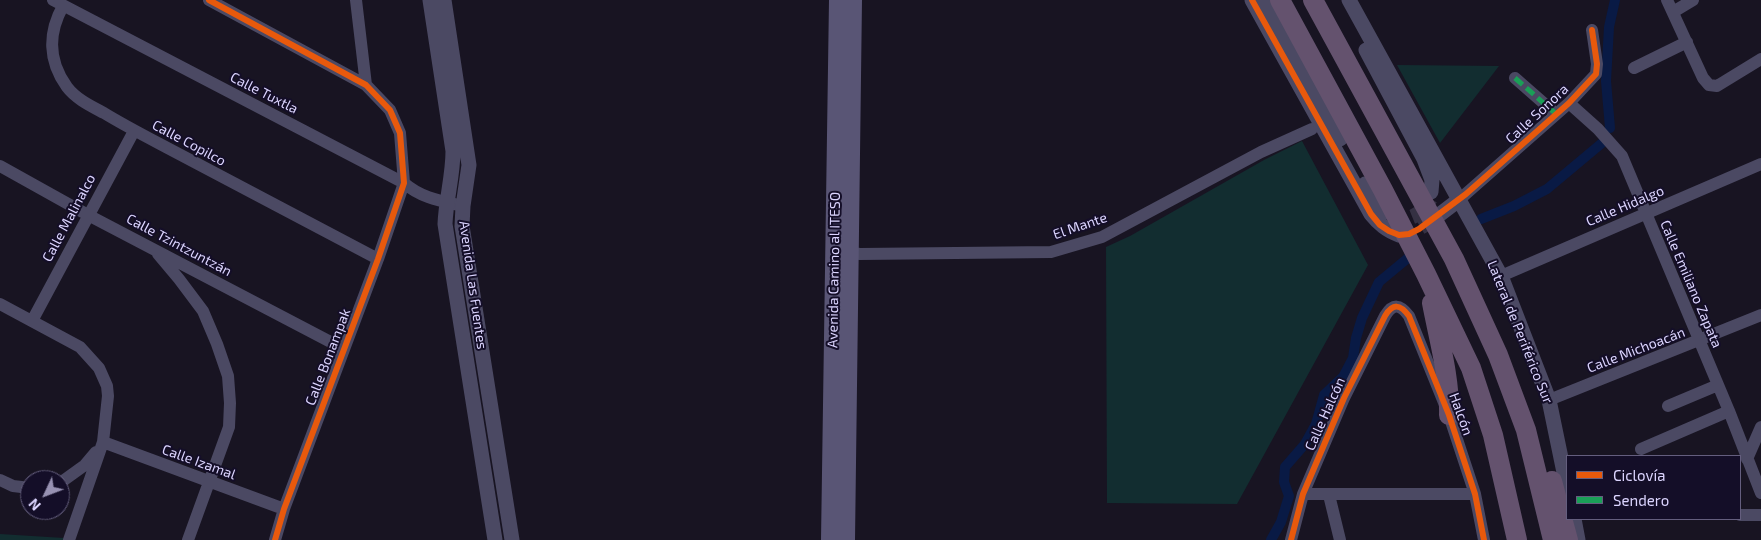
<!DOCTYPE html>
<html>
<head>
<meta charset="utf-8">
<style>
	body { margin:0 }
	#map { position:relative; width:1761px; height:540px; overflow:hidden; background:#181422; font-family:"Exo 2",sans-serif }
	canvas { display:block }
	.legend { position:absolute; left:1566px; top:455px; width:175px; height:65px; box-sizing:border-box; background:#140e28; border:1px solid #645e7e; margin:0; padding:6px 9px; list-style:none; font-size:15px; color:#dcd5ff }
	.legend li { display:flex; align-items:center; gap:10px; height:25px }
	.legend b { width:25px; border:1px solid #645e7e }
	.north { position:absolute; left:20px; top:470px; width:50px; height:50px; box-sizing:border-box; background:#140e28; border:1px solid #645e7e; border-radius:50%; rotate:227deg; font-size:14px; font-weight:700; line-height:20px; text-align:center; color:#dcd5ff }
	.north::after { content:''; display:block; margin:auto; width:18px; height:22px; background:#9791b2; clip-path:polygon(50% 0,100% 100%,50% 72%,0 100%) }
</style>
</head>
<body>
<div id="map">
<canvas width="1761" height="540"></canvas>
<ul class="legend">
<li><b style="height:6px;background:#e8590c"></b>Ciclovía</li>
<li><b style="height:6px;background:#1a9f57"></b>Sendero</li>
</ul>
<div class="north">N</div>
</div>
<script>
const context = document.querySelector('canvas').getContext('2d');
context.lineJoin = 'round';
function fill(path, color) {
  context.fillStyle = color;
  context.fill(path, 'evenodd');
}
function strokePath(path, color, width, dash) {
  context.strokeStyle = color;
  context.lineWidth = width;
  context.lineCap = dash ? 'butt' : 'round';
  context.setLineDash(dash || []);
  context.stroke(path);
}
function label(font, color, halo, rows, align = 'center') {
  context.font = font + ' "Exo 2",sans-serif';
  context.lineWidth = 4;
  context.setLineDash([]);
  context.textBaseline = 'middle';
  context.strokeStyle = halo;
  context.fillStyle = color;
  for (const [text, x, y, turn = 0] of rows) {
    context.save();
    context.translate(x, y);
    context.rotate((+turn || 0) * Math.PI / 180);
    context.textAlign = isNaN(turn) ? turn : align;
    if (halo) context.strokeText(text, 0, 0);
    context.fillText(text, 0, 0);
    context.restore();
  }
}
const green = new Path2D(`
	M1397,65l102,1 -59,77z
	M1302,141l66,124 -131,239 -130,-1 -1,-256 24,-11 134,-76z
	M0,534l64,4 -1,2h-63z`);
const canal = new Path2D(`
	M1610,128l-4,-47 3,-54 6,-27
	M1481,219l33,-13 33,-17 55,-46
	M1271,540l10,-18 8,-26 -5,-14 1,-15 20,-23 11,-20 8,-29 19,-18 10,-19 3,-20 6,-20 17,-36 29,-24`);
const tertiaryTunnel = new Path2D(`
	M1390,215c17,9 32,0 40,-16
	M1399,235c16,-2 27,-11 40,-20`);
const minor = new Path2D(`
	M53,0l351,183c17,15 37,18 59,23
	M209,0l157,85 24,25 10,23 4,50 -26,76 -94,250 -9,31
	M356,0l10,85
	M1667,0l36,78 6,7 8,1 44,-27
	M63,6c-15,27 -15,55 4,81 9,12 24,19 37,26 18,11 37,21 56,31 73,39 146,77 218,115
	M1673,12l20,-12
	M1634,68l53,-26
	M1515,78l41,36
	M1569,103l29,26 24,27 107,255 32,82
	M0,166l88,49 256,134
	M1460,199l109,-96 27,-29 1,-10 -5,-34
	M843,252l17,2 191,-2 51,-15 159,-85 51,-23
	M158,254l21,25 24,32 14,33 11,32 2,27 -1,24 -41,113
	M1501,276l260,-112
	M0,304l80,43 19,21 8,18 1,10 -5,46 -34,98
	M32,321l102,-190
	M1549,400l212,-85
	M1668,406l50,-21
	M103,442l181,67
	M1641,449l88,-38
	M1747,459l14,-32
	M0,480l13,6 17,2
	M60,483l25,-18 11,-13
	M1303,494h172
	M1329,495l11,45
	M1740,515h21
	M1291,540l12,-46 41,-96 41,-82c8,-13 15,-12 24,0l40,99 26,79 9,46`);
const tertiary = new Path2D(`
	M430,0l23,151c0,25 -7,48 -8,73l50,316
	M444,0l25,165 -6,41 -1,20 50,314
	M1252,0l119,214c8,10 15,16 28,21
	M1265,0l75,139
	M1349,0l152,276 48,124 18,87
	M1366,50l58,109 8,21 -1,12
	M1365,184l20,28
	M1439,215l21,-16
	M1574,519l4,21`);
const secondary = new Path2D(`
	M830,540l8,-540
	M846,540l7,-540`);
const trunk = new Path2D(`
	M1280,0l103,190 43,84 45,94 22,67 24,105
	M1313,0l141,259 44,96 28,75 27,110
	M1432,303c7,37 18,75 17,112
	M1552,481l16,59`);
const quiet = new Path2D(`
	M1515,78l41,36`);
const cycleway = new Path2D(`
	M209,0l157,85 24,25 10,23 4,50 -26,76 -94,250 -9,31
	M1252,0l119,214 9,11 9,6 10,4 10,-1 10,-5 47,-35 103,-91 27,-29 1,-10 -5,-34
	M1291,540l12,-46 41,-96 41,-82c8,-13 15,-12 24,0l40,99 26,79 9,46`);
const streetNames = [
	["Calle Tuxtla",264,93,27],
	["Calle Sonora",1537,114,-43],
	["Calle Copilco",189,143,28],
	["Calle Hidalgo",1625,206,-23],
	["Calle Malinalco",69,218,-62],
	["El Mante",1080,226,-19],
	["Calle Tzintzuntzán",179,245,28],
	["Avenida Camino al ITESO",834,270,-89],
	["Calle Emiliano Zapata",1691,284,67],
	["Avenida Las Fuentes",473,285,82],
	["Lateral de Periférico Sur",1520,332,68],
	["Calle Michoacán",1636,350,-21],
	["Calle Bonampak",328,357,-69],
	["Calle Halcón",1325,414,-66],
	["Halcón",1461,414,70],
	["Calle Izamal",199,462,20]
];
fill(green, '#122d30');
strokePath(canal, '#091a45', 10);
strokePath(tertiaryTunnel, '#353143', 15, [15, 8]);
strokePath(minor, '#4b4963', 12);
strokePath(tertiary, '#4b4963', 15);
strokePath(secondary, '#595575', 18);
strokePath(trunk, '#64526e', 20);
strokePath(quiet, '#1a9f57', 5, [10, 5]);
strokePath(cycleway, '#e8590c', 6);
label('14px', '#dcd5ff', '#140e28', streetNames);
</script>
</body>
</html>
